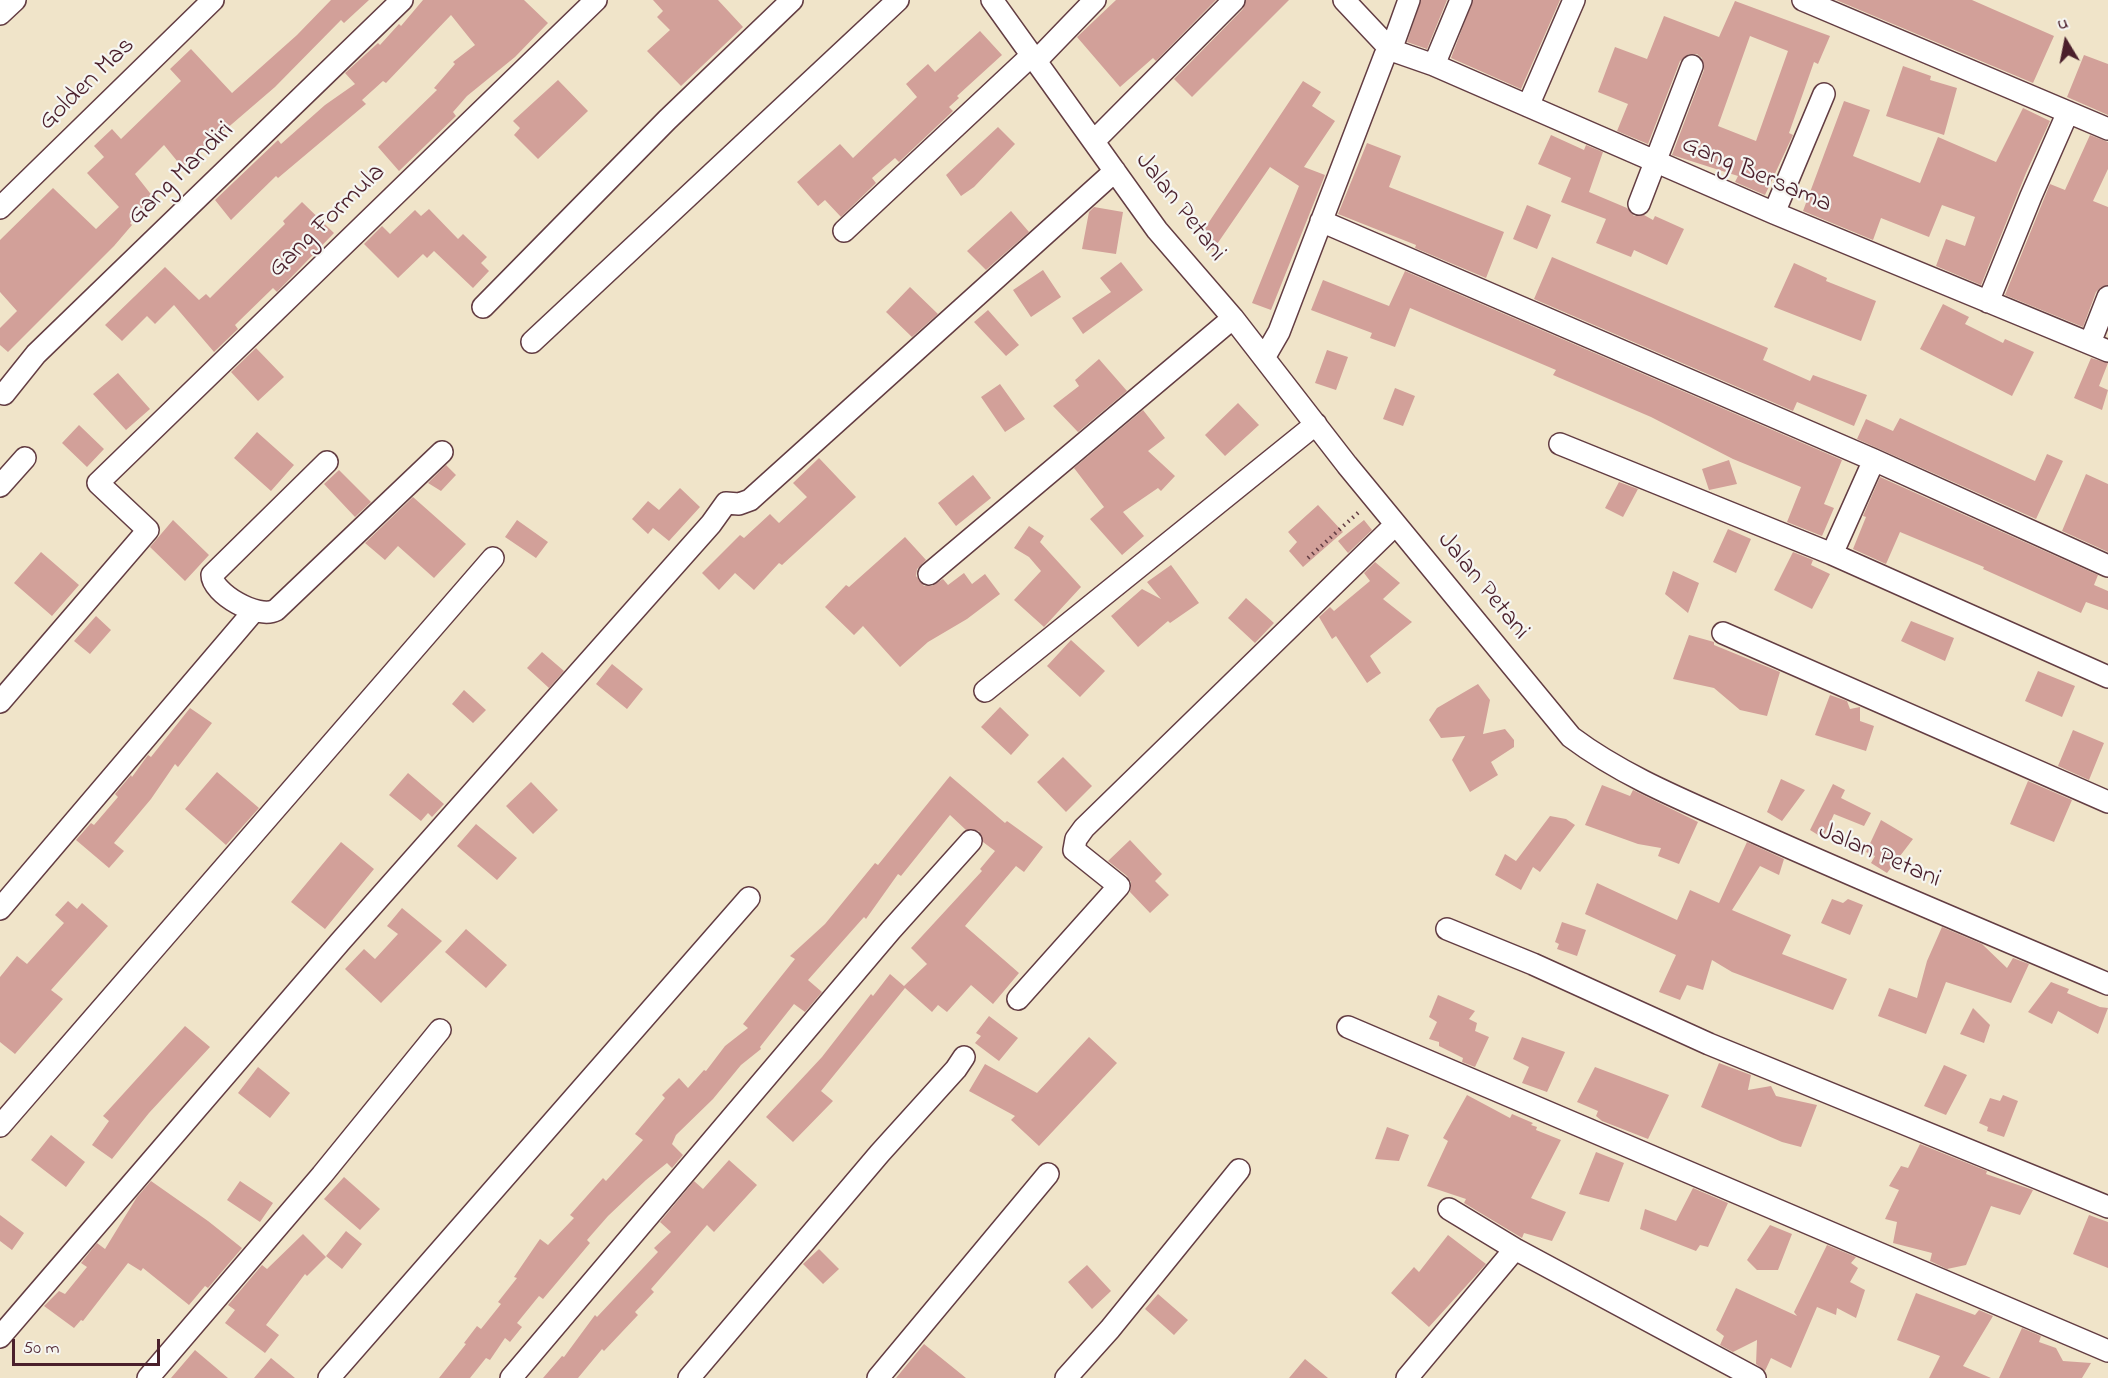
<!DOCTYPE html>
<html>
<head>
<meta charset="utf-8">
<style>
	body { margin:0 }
	#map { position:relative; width:2108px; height:1378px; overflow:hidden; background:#f0e4c9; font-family:"Indie Flower",sans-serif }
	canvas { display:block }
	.north { position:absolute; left:2036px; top:12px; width:60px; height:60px; -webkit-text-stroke:4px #f6f6f2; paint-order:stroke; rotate:350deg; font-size:16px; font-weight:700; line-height:24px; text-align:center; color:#4a1f2b }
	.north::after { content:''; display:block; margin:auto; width:21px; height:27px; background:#4a1f2b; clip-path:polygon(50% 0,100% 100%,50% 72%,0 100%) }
	.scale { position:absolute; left:12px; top:1339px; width:148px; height:27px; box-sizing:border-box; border:3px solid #4a1f2b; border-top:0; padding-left:8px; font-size:18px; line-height:21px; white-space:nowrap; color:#4a1f2b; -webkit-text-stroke:4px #f6f6f2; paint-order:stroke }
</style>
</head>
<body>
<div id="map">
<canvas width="2108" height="1378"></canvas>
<div class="north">U</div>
<div class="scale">50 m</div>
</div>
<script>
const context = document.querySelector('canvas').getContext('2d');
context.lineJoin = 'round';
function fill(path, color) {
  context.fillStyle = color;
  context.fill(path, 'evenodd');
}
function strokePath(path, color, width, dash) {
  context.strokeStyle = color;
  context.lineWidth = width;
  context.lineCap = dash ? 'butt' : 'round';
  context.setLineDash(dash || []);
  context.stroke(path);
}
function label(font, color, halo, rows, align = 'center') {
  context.font = font + ' "Indie Flower",sans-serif';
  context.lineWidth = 4.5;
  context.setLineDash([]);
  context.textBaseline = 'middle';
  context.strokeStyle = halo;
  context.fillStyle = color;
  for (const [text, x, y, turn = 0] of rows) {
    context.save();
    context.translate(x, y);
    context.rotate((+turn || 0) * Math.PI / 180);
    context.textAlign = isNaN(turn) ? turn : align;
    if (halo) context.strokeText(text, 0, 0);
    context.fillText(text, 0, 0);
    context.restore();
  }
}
const building = new Path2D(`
	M331,0h38l-25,23 -3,-3 -66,67 -93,80 -18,-22 -29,29 22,28 -27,21 2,2 -18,21 -106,106 -8,-7v-17l17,-17 -17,-19v-52l53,-52 43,41 23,-22 -32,-34 17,-16 -10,-11 18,-17 9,10 60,-58 -11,-12 21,-20 41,44 65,-58z
	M423,0h101l24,23 -33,34 -48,39 -14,16 3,4 -57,55 -21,-24 59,-57 -3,-2 21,-24 -2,-2 22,-17 -24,-30 -65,68 -3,-2 -21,19 4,4 -88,74 -2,-2 -45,44 -16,-20 63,-60 3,4 44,-39 30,-21 -10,-11 33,-30 2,2 19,-21 2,2z
	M653,0h65l25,27 -62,59 -34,-35 23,-21 -13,-13 6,-6z
	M1116,0h100l-60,61 -3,-3 -33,29 -43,-50z
	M1246,0h43l-97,97 -18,-18 69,-70z
	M1421,0h26l-20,49 -20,-7z
	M1473,0h87l-39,89 -70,-31z
	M1836,0h136l82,36 -21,47z
	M1735,1l95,35 -12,28 -4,-2 -25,71 4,2 -28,60 -30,-13 3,-6 -66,-21 32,-85 -2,-12 -5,-4h-8l-9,7 -32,83 -31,-13 11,-27 -30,-12 17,-45 32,12 17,-43 55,21zM1750,36l38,15 -32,90 -38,-15z
	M980,31l22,24 -45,41 2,2 -10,9 4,4 -54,51 -4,-4 -23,20 4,5 -35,34 -16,-17 -7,6 -21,-24 43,-38 13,14 64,-61 -11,-13 22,-20 7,8z
	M2084,55l24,9v51l-41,-18z
	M1903,66l28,10 -1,4 27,8 -13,47 -58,-19z
	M558,80l30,31 -50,48 -24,-24 6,-7 -7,-7z
	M1303,81l18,11 -9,14 23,15 -31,46 21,8 -54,135 -19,-7 47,-117 -29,-19 -57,83 -12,-16z
	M1844,101l26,9 -17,46 67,27 18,-46 58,25 27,-54 27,13 -24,52 -45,112 -45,-19 10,-27 19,7 10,-29 -33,-12 -13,32 -48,-19 -8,22 -70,-29z
	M998,127l17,17 -41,43 -13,9 -15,-21z
	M1551,135l33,15 2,-5 17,7 -14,40 38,16 7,8 10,-1 9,5 2,-4 29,13 -17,36 -33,-15 -3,7 -35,-14 10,-24 -45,-17 10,-24 -33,-14z
	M2090,135l18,7v27l-15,32 15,6v78l-7,2 -5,5 -13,35 -78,-32 45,-111 15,6z
	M1367,143l34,13 -12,31 115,45 -18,46 -71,-30 1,-3 -78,-31z
	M302,202l32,31 -57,59 -4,-4 -38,37 3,4 -24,23 -40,-47 -19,19 -8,-8 -25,25 -17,-16 60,-58 34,33 7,-6 4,4 75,-74 -2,-3z
	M1527,205l24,10 -14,34 -24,-10z
	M1094,207l29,5 -7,42 -34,-5 7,-37z
	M429,209l29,30 5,-5 24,23 -6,6 8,8 -16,17 -39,-37 -7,7 -4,-4 -25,24 -34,-34 18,-18 8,8 25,-24 6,6z
	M1011,211l18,21 -43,38 -19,-19z
	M1552,257l216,91 -5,12 47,21 3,-6 54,20 -13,31 -57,-24 -4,9 -259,-112z
	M1121,262l22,28 -60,44 -11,-16 39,-26 -11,-14z
	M1794,263l33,15 -1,3 50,20 -15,40 -87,-34z
	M1043,270l18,27 -30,20 -18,-27z
	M1405,271l437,189 -18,44 10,4 -12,28 -35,-14 14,-35 -68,-28 -82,-42 -98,-42 3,-5 -146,-62 -15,39 -25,-9 2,-5 -61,-23 12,-30 66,26z
	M910,287l28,27 -26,23 -26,-25z
	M1943,304l26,13 -4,7 38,19 2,-4 29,13 -22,44 -92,-47z
	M988,310l31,35 -13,11 -32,-34z
	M256,348l28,29 -26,24 -27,-29z
	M1327,350l21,7 -12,33 -21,-7z
	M2091,358l17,5 -9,23 9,4 -6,20 -28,-12z
	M1099,359l28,32 -49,41 -25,-26 26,-20 -4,-6z
	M118,373l32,36 -24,21 -33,-36z
	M1000,384l25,35 -20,13 -24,-35z
	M1395,388l20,8 -12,30 -20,-7z
	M1238,403l21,22 -34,31 -20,-21z
	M1143,410l22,28 -17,13 27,25 -14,15 -3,-3 -35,24 21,24 -22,19 -32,-36 14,-12 -30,-39z
	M1900,418l135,63 12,-27 16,7 -27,58 -179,-80 9,-20 27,12z
	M79,425l25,24 -17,18 -25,-24z
	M257,432l37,33 -23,26 -37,-33z
	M819,458l37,39 -74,68 -3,-2 -25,27 -19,-17 -16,17 -17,-17 38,-38 4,3 26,-24 9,9 28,-26 -14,-14z
	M1729,460l8,24 -28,6 -7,-21z
	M446,465l10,10 -15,16 -13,-8z
	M339,470l32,32 -16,15 -31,-33z
	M2086,474l22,10v68l-46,-21z
	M973,475l18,23 -35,28 -18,-23z
	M1880,477l218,98 -4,10 14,6v19l-22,-8 -5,11 -98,-44 1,-2 -84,-35 -14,32 -33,-15 13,-32 -3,-1z
	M1619,482l19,7 -15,28 -18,-9z
	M680,488l20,19 -31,34 -16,-13 -5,6 -16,-15 16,-18 11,9z
	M413,497l53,47 -32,34 -36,-32 -13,14 -20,-17z
	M1318,505l25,27 -40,35 -14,-16 8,-9 -9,-10z
	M173,520l36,35 -24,26 -35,-34z
	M517,520l31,22 -12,16 -31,-21z
	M1364,520l8,10 -24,23 -10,-12z
	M1029,526l15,10 -4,6 41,45 -37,40 -30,-27 27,-29 -12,-14 -15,-9z
	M1728,529l23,10 -15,34 -23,-11z
	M905,537l21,23 -9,9 -1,7 8,10h8l11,-7 5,6 16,-12 8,11 13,-10 15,20 -33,25 -39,23 -28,25 -37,-41 -9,9 -29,-28 21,-22 3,2z
	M41,552l38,33 -27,31 -38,-33z
	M1793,552l20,8 -2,5 19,9 -18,35 -38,-19z
	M1375,562l25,21 -17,16 29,23 -42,34 11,17 -14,10 -31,-47 -4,3 -13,-22 11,-10 4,4 36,-30 -6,-8z
	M1171,565l28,38 -29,20 -2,-2 -30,26 -27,-31 31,-27 19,10 -14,-17z
	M1673,571l26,12 -11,30 -23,-19z
	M1246,598l28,25 -19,20 -27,-25z
	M96,616l15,14 -21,24 -16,-13z
	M1911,621l43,17 -9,23 -44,-20z
	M1689,635l25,7v3l66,27 -13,44 -27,-6 -26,-22 -41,-9z
	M1071,640l34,31 -25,26 -33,-31z
	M542,652l22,19 -15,17 -22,-20z
	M612,664l31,25 -16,20 -31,-25z
	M2038,671l37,15 -13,31 -37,-16z
	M1478,684l12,16 -7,34 22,-5 9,11v7l-23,15 7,13 -28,17 -18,-32 13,-24 -24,2 -12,-18 8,-12z
	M464,690l22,20 -13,13 -21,-19z
	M1830,695l17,6 3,8 10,-2v14l14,5 -8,25 -51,-16z
	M1000,707l29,28 -18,20 -30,-28z
	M190,708l22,15 -34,44 -3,-3 -24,35 -37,44 10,8 -15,17 -33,-28 15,-17 3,2 24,-28 -3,-3 16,-19 1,2 16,-22 3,2z
	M2073,730l31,13 -15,37 -31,-14z
	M1063,757l29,29 -26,26 -29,-30z
	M217,772l42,36 -33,37 -41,-36z
	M408,773l36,31 -12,13 -4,-4 -7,8 -32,-26z
	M950,776l55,47 2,-2 36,26 -19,25 -8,-6 -51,60 54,47 -26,31 -22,-19 -24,27 -9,-7 -6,7 -27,-24 -84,103 12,10 -40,41 -27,-25 56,-60 49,-63 2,2 17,-22 14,12 23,-22 -16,-16 71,-77 -2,-2 15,-18 -12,-9 -4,-11 -13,-1 -16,-15 -49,61 -3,-2 -32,45 -2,-2 -56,63 14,12 -17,20 -11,-8 -34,43 1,2 -20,16 -28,34 -37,36 -4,9 11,11 -11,13 -5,-5 -21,17 -38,36 -21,24 3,3 -47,56 -4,-3 -22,27 5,4 -12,15 -5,-4 -15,22 -4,-2 -16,20h-31l27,-34 -2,-1 13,-17 4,3 20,-25 -3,-2 19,-24 -3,-1 26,-38 8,6 26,-27 -4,-3 33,-37 3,3 37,-41 -8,-6 30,-36 -3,-3 17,-17 9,10 16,-18 2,1 19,-25 23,-18 -5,-4 52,-65 -5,-3 35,-32 50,-61 3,2z
	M1781,779l24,11 -23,31 -15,-9z
	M2028,781l44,19 -18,42 -44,-18z
	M531,782l27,28 -25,24 -27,-28z
	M1833,784l12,6 -4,8 30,15 -7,13 -30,-12 -11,24 -13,-8z
	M1602,785l28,11 3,-6 65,32 -19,42 -21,-8 3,-8 -23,-4 -53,-19z
	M1550,816l16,3 9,6 -35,47 -7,-5 -12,23 -26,-15 10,-21 11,7z
	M1881,820l32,19 -26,34 -16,-10 4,-7 -9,-4z
	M476,824l41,34 -20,22 -40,-34z
	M1130,840l32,34 -7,7 14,14 -19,18 -20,-21 1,-10 -4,-6 -19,-15z
	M341,842l33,27 -49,60 -34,-27z
	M1747,842l37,17 -5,16 -19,-9 -28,44 59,25 -9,19 65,25 -14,31 -101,-38 -20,-12 -9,30 -16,-5 -7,15 -21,-8 17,-37 -91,-41 12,-31 80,37 13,-30 29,13z
	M1832,899l11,4 5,-4 15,6 -13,30 -29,-12z
	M68,901l9,8 5,-6 26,23 -57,64 12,9 -48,55 -15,-12v-65l17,-21 10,8 37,-41 -9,-8z
	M402,908l40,33 -61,62 -36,-34 19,-20 11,10 23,-25 -11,-8z
	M1562,922l24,8 -9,26 -20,-7 2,-5 -4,-2z
	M1942,927l40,17 25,24 6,-10 16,6 -18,39 -65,-21 -20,52 -48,-18 11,-28 28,10 10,-37z
	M466,929l41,36 -21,23 -41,-36z
	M2051,982l18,7 -2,4 33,14 8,1 -10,26 -40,-23 -6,13 -24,-12z
	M1438,995l37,16 -6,8 8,4 -2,8 14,6 -14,30 -13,-5 1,-4 -24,-12v-4l-10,-3 8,-17 -8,-5z
	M1973,1008l17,17 -6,18 -24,-9z
	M989,1016l29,22 -19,23 -24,-18 6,-7 -5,-3z
	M185,1026l25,21 -61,66 -37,46 -20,-14 17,-24 -6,-5z
	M1089,1037l28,26 -78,83 -28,-26 4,-4 -46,-25 16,-27 52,29z
	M1522,1037l43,15 -18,40 -25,-9 7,-16 -16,-8z
	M1719,1063l32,12 -3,15 23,-4 5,10 41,9 -16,42 -19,-5 -81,-35z
	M1944,1065l23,10 -21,40 -22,-9z
	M258,1067l32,26 -20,25 -32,-25z
	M1595,1067l74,28 -21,44 -46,-18 -6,-5 2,-5 -21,-9z
	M1467,1095l43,23 2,-4 21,9 -2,2 6,2 -1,3 25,10 -30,58 35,14 -14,29 -28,-8 -2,5 -58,-35 2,-4 -39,-13 21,-45 -5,-3z
	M2003,1095l15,6 -14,36 -17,-6 1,-4 -9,-4 11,-25 10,3z
	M1387,1127l22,8 -10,26 -24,-2z
	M51,1135l34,27 -19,25 -35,-27z
	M1920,1144l67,27 -1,3 47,16 -13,25 -29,-9 -25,59 -19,4 -17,-8 2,-8 -39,-10 4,-21 -12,-3 14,-29 -10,-4 12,-20 7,2z
	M1596,1152l28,11 -15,39 -30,-8z
	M729,1160l28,25 -43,47 -7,-7 -56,64 3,3 -19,20 3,3 -34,36 -2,-2 -24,29h-35l19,-22 2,1 31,-42 2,2 61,-65 -4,-4 17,-16 -11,-10 34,-41 9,8z
	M344,1177l36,32 -20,21 -36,-31z
	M151,1181l57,40 34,27 -34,40 -3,-2 -16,19 -46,-37 -2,3 -13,-8 -45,58 -2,-1 -7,8 -30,-22 15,-15 6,3 22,-27 -6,-4 16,-20 8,6 32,-52z
	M240,1181l33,22 -13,19 -33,-22z
	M1693,1188l35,15 -20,44 -8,-2 -4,6 -56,-22 5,-20 31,12z
	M0,1215l24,18 -12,17 -12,-9z
	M2089,1215l19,7v46l-35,-14z
	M1770,1225l22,9 -14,36h-21l-10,-10z
	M346,1231l16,13 -20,25 -16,-13z
	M303,1234l23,23 -19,19 -2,-2 -39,51 13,10 -14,18 -40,-30 10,-13 -7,-5 34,-40 5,4z
	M1448,1235l38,29 -57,63 -38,-34 23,-26 5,5z
	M1827,1245l29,12 -5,6 7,5 -8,14 15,8 -9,28 -19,-10 -1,7 -19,-8 -26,61 -20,-10 -6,13 -9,-7 1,-24 -24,12 -13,-7 4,-9 -8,-6 20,-42 61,28 -3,-4z
	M819,1249l20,20 -16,15 -20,-20z
	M1087,1265l24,26 -19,18 -24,-27z
	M1916,1293l59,22 4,-5 14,6 -30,50 28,12h-62l11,-22 -43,-16z
	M1158,1294l30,26 -14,15 -29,-26z
	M2022,1328l19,8 -2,6 17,6 7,13 28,2 -9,15h-83z
	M924,1344l42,34h-70z
	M195,1350l33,28h-57z
	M271,1358l24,20h-41z
	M1305,1359l23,19h-39z`);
const path = new Path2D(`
	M1308,558l52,-47`);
const minor = new Path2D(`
	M992,0l165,230 76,88 114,147 224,272c56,42 122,67 186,96 116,52 234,101 351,151
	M1344,0l47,50 18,-50
	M1803,0l305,129
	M0,14l15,-14
	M1036,61l59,-61
	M1434,65l27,-65
	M1528,106l46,-106
	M1094,141l140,-141
	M1639,204l53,-138
	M0,208l213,-208
	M1774,213l50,-119
	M1321,221l553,239 234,106
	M844,231l188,-176
	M1988,302l43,-106 37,-84
	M483,307l184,-187 125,-120
	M532,342l366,-342
	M2090,343l18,-46
	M1264,358l15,-26 106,-277 6,-5 43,15 340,148 334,138
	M4,394l32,-40 366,-354
	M1560,444l272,110
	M1874,460l-42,94 276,123
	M327,462l-115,113c0,18 46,45 64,35l166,-158
	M0,486l25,-28
	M929,574l304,-256
	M1723,633l385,169
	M985,691l331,-267
	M0,702l148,-172 -50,-47 498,-483
	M0,909l253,-297
	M1447,929l86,35 176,80 399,163
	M1018,999l101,-113 -45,-36 2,-11 8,-11 311,-303
	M1348,1027l760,324
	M0,1126l493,-568
	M1449,1209l66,40 240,129
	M0,1337l340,-395 371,-418 15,-21 13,1 11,-4 365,-329
	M148,1378l174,-203 118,-145
	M329,1378l420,-480
	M511,1378l380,-448 80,-89
	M689,1378l191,-225 76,-84 8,-12
	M878,1378l170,-204
	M1066,1378l44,-49 129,-159
	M1407,1378l108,-129`);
const streetNames = [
	["Golden Mas",88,85,-44],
	["Gang Mandiri",182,175,-44],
	["Gang Bersama",1756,176,23],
	["Jalan Petani",1179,208,52],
	["Gang Formula",328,222,-44],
	["Jalan Petani",1482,587,51],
	["Jalan Petani",1879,857,23]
];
fill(building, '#d2a099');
strokePath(minor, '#633d43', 24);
strokePath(path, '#633d43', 4, [1.5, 4.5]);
strokePath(minor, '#fff', 21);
label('26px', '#4a1f2b', '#f6f6f2', streetNames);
</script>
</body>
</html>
